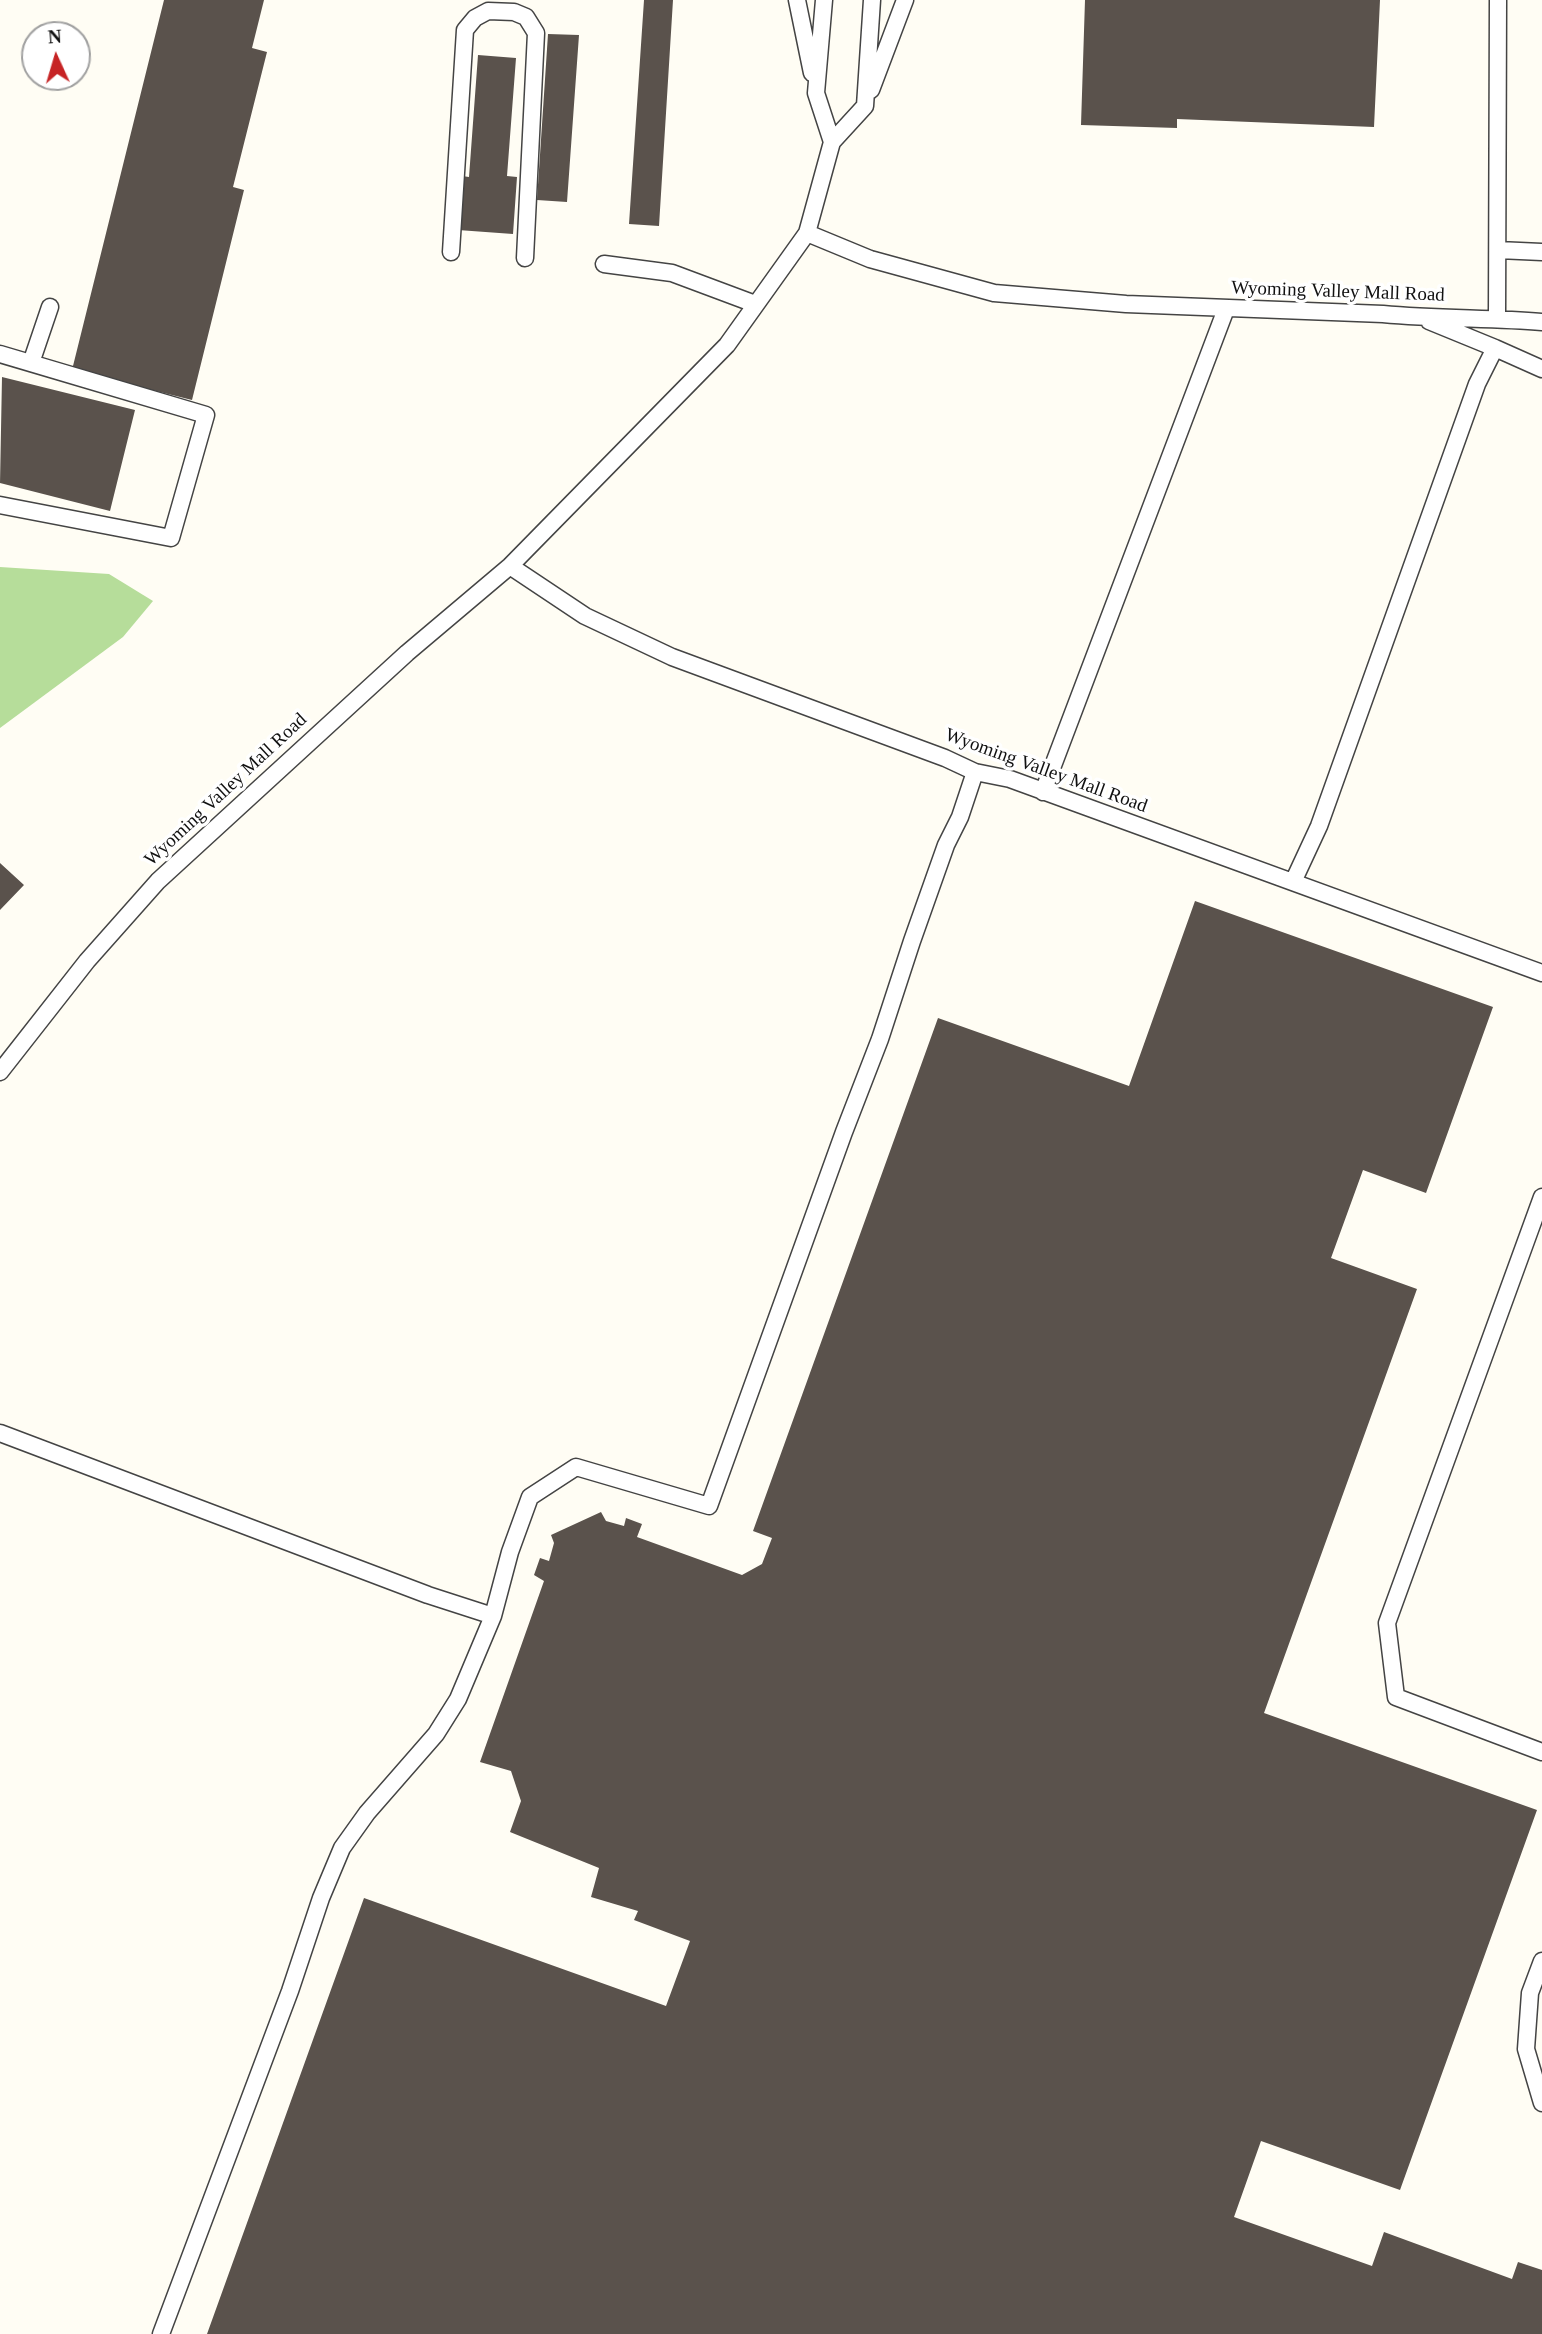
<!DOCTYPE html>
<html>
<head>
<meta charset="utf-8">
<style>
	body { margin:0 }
	#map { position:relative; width:1542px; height:2334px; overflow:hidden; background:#fffdf4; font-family:"Times New Roman",serif }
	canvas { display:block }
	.north { position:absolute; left:21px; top:21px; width:70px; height:70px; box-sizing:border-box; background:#fff; border:2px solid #a0a0a0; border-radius:50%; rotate:356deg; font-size:19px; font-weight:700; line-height:28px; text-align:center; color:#111 }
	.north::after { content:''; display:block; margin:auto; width:24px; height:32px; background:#c62324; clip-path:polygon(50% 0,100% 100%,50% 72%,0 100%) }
</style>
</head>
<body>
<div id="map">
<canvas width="1542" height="2334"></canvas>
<div class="north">N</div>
</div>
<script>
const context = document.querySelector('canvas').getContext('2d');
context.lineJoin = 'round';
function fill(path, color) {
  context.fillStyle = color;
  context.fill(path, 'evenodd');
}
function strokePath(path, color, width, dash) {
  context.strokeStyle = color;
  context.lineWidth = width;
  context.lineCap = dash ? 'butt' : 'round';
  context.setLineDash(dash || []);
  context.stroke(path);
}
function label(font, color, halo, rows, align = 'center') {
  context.font = font + ' "Times New Roman",serif';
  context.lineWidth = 7;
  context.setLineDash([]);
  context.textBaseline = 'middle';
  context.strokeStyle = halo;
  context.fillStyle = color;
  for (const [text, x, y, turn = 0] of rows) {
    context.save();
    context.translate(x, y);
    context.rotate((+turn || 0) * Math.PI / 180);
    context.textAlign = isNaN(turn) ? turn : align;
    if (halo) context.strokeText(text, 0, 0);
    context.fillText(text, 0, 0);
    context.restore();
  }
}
const forest = new Path2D(`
	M0,567l109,7 44,27 -30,36 -123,91z`);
const building = new Path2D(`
	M164,0h100l-12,48 15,4 -34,135 11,3 -52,210 -120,-30z
	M644,0h29l-14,226 -30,-2z
	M1085,0h295l-6,127 -197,-8v9l-96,-3z
	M548,34l31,1 -12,167 -30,-2z
	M478,55l38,3 -9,118 10,1 -4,57 -55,-4 4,-54 7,1z
	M2,377l133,33 -25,101 -110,-28z
	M0,863l24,22 -24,25z
	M1195,901l298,106 -67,186 -63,-23 -32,88 86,31 -153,424 273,97 -137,380 -139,-49 -27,76 138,49 12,-34 128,47 6,-17 24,8v64h-1335l157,-436 302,108 24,-65 -56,-21 4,-9 -47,-14 8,-29 -89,-36 11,-31 -10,-30 -31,-9 64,-181 -10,-6 6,-17 9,3 5,-18 -3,-8 50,-23 5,9 18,5 2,-8 16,6 -5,13 105,38 20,-11 10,-26 -19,-7 185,-513 191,68z`);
const service = new Path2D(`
	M797,0l15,73
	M824,0l-8,93 16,49
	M871,90l34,-90
	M807,233l63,26 124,34 132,11 257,10c53,5 106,4 159,8
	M1498,250l44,2
	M451,252l14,-222 10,-12 13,-7 26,1 12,5 10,16 -11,225
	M604,264l68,9 83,31
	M1497,318l1,-318
	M1429,321l66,27
	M0,354l206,61 -35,123 -171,-33
	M31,363l19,-56
	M510,566l75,50 87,41 273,101 30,14 35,7 532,194
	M1043,792l183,-483
	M1293,882l26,-56 158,-442 18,-36 47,21
	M0,1072l87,-111 71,-80 249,-228 103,-87 217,-221 80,-112 25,-91 33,-36 7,-106
	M1542,1197l-155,426 9,74 146,55
	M0,1433l428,162 65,21 17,-64 20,-55 46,-30 133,39 135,-374 36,-93 32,-98 34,-96 14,-28 15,-45
	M1542,1961l-12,32 -4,56 16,54
	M161,2334l129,-343 31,-93 21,-50 25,-35 69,-79 22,-35 35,-83`);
const streetNames = [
	["Wyoming Valley Mall Road",1338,292,2],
	["Wyoming Valley Mall Road",1046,771,20],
	["Wyoming Valley Mall Road",226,790,-43]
];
fill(forest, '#b6dd9a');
fill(building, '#5a524c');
strokePath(service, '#444', 19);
strokePath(service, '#fff', 16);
label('19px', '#111', '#fff', streetNames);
</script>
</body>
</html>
